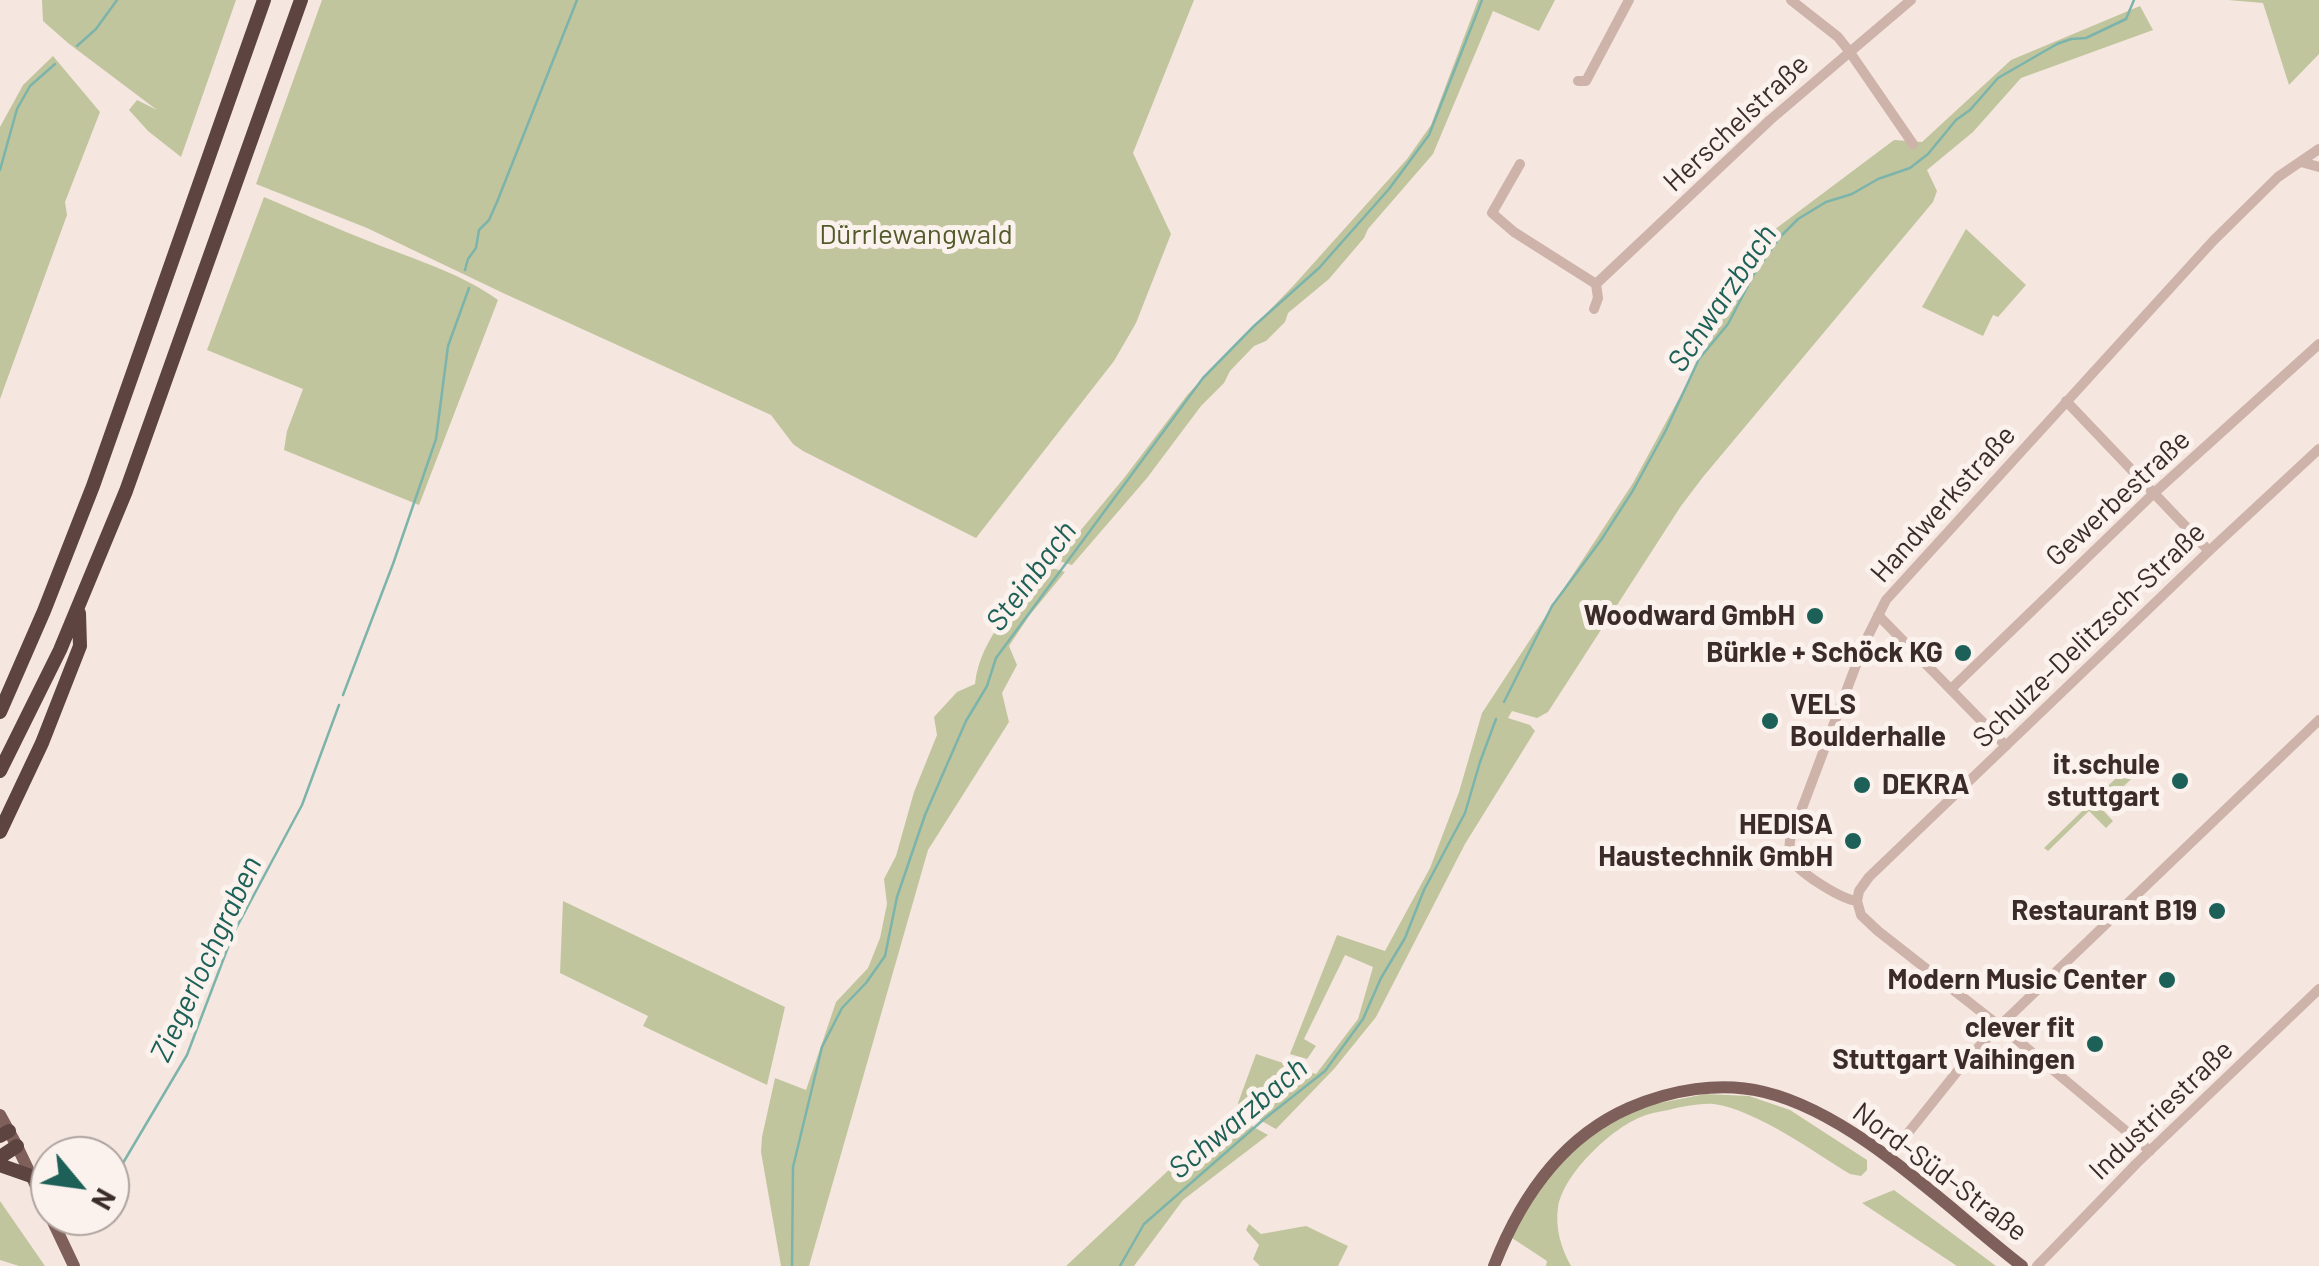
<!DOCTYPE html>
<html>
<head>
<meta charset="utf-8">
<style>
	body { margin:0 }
	#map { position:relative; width:2319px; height:1266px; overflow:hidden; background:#f5e7df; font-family:Barlow,sans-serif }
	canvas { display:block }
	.north { position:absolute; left:30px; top:1136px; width:100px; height:100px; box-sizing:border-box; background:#fbf2ed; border:2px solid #aea39f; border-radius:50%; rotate:119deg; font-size:28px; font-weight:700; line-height:40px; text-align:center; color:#3b2c2a }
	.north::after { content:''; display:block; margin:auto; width:35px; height:45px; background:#1c6057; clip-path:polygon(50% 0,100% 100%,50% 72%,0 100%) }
</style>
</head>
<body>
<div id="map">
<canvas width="2319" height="1266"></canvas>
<div class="north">N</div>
</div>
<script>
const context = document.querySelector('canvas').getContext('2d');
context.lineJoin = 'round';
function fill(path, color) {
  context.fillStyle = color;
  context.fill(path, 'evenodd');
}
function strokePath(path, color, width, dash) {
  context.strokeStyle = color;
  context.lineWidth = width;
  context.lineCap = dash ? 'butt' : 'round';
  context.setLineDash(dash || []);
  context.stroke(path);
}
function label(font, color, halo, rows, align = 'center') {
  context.font = font + ' Barlow,sans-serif';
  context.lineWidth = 10;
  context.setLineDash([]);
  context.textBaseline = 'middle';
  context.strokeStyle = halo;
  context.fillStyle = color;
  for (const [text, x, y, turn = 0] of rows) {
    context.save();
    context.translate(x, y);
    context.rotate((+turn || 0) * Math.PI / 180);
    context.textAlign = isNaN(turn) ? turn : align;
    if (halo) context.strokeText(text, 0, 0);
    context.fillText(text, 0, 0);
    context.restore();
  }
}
const green = new Path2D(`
	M42,0h194l-55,157 -33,-26 -19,-21 8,-10 20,10 -89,-67 -25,-22z
	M322,0h872l-61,153 38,81 -35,89 -22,38 -138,177 -173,-87 -10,-7 -22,-29 -268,-122 -136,-65 -111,-44z
	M1478,0h77l-16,31 -46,-20 -60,143 -65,75 -4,9 -35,41 -41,34 -3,9 -19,19 -12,5 -24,25 -6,12 -23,23 -54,72 -75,87 -16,-5 68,-82 64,-84 106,-109 113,-126 24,-34z
	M2228,0h91v54l-30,31 -26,-82z
	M2140,6l13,24 -132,48 -48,54 -46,38 10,21 -4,11 -230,275 -22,29 -133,206 -11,6 -25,-7 -4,7 22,7 5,6 -70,113 -89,173 -42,52 -58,60 -36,-20 -2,-6 18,-49 60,20 42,-55 15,-52 -28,-12 -41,84 12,7 -9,13 -17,-5 47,-119 48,16 45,-83 29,-76 23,-79 151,-230 128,-236 13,-17 120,-90 28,2 89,-82z
	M53,56l47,56 -35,90 2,13 -67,184v-272l23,-42z
	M264,197c36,15 71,31 107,45 42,17 90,31 127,58l-79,205 -135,-55 3,-19 16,-42 -96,-39z
	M1966,229l60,56 -28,32 -5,-2 -10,21 -61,-29z
	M1049,567l16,5 -36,44 -20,30 8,19 -15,28 7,29 -81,128 -119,416h-28l-20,-114 1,-15 13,-59 31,12 30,-88 32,-34 12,-30 7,-34 -3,-25 12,-23 18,-64 23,-57 -3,-18 23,-25 18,-8c5,-48 44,-82 74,-117z
	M2145,750l8,8 -52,50 12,13 -7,7 -17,-17 -41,40 -4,-3z
	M563,901l222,106 -18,78 -124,-59 5,-10 -88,-43z
	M1706,1094l43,2 41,14 77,50v10l-6,6 -11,-2c-36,-22 -94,-64 -136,-70 -13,-1 -26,2 -38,4 -10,3 -21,4 -30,7 -33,11 -82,58 -88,92 -3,21 3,41 13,59h-25l1,-5 -35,-23 26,-49 30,-33 34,-29 36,-20z
	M1218,1124l19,13 13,-12 18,10 -85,65 -49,66h-68z
	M1894,1190l4,3 98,73h-39l-95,-63z
	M0,1201l45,65h-26l-19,-6z
	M1249,1224l12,10 45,-8 42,20 -10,20h-78l-7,-7 6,-14 -13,-15z`);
const stream = new Path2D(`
	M77,46l19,-17 21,-29
	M0,170l17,-61 13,-23 25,-22
	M465,270l3,-11 8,-11 3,-18 10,-10 8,-18 80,-202
	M343,695l50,-131 43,-125 12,-93 21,-58
	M1504,702l48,-96 49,-66 31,-48 33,-60 34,-73 29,-35 26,-50 25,-36 19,-19 28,-17 26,-8 26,-15 32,-11 18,-14 28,-34 14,-10 28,-32 59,-34 14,-5 15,-1 40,-19 8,-19
	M120,1168l67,-113 46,-121 69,-129 37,-100
	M110,1186l4,-7
	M84,1230l8,-14
	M792,1266l1,-99 29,-120 20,-39 24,-25 19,-27 12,-59 28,-82 41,-94 21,-35 9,-28 207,-280 51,-52 65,-58 70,-79 40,-54 53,-135
	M1120,1266l24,-42 119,-104 62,-49 38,-52 18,-41 24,-40 19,-48 41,-77 15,-51 16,-43`);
const minor = new Path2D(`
	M1791,0l47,37 11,14 64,93
	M1578,81h8l43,-81
	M2301,162l18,5
	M1520,164l-28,49 22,19 82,52
	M1596,284l174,-164 141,-120
	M1594,309l4,-11 -2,-14
	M2066,401l143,150
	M1878,615l128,131
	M1951,689l202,-195 166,-150
	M1857,901c-16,-2 -52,-25 -62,-37 -6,-7 -6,-15 -5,-24l74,-196 22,-44 327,-359 65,-64 41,-28
	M1857,901l2,-10 10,-14 340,-326 110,-102
	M1857,901l4,14 17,16 138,108 134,112
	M1888,1158l76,-95 25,-27 330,-316
	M2037,1266l100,-103 182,-174`);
const major = new Path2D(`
	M0,1115l17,31 57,120
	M1494,1266c26,-67 67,-128 135,-158 41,-18 91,-27 135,-16 92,22 184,117 258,174`);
const highway = new Path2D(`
	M0,712l44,-101 49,-125 171,-486
	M0,771l60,-121 66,-159 175,-491
	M0,832l42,-89 38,-97 -1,-33
	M0,1136l9,-5
	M0,1157l17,-11
	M0,1165l31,11`);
const markers = [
	[1815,616,10,"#1c6057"],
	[1963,653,10,"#1c6057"],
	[1770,721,10,"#1c6057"],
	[2180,781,10,"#1c6057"],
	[1862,785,10,"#1c6057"],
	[1853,841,10,"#1c6057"],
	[2217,911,10,"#1c6057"],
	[2167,980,10,"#1c6057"],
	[2095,1044,10,"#1c6057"]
];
const streetNames = [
	["Herschelstraße",1736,123,-43],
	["Gewerbestraße",2118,498,-43],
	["Handwerkstraße",1943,504,-48],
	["Schulze-Delitzsch-Straße",2089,635,-44],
	["Industriestraße",2161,1110,-44],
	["Nord-Süd-Straße",1940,1172,37]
];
const parkNames = [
	["Dürrlewangwald",916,235]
];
const poiNames = [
	["Woodward GmbH",1795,616],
	["Bürkle + Schöck KG",1943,653],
	["VELS",1790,705,"left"],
	["Boulderhalle",1790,737,"left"],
	["it.schule",2160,765],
	["stuttgart",2160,797],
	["DEKRA",1882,785,"left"],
	["HEDISA",1833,825],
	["Haustechnik GmbH",1833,857],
	["Restaurant B19",2197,911],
	["Modern Music Center",2147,980],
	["clever fit",2075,1028],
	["Stuttgart Vaihingen",2075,1060]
];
const waterNames = [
	["Schwarzbach",1722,298,-56],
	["Steinbach",1031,576,-53],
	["Ziegerlochgraben",206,959,-65],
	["Schwarzbach",1238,1118,-40]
];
fill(green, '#c0c59e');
strokePath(stream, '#7cb4ab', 2.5);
strokePath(minor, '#ceb3aa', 10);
strokePath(major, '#7e5f5a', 12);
strokePath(highway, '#5d4440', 14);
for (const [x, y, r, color] of markers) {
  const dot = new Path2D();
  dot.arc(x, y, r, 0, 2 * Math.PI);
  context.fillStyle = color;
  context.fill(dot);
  strokePath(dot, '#fbf2ed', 4);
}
label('28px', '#3b2c2a', '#fbf2ed', streetNames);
label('28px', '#535b2c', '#fbf2ed', parkNames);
label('bold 28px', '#3b2c2a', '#fbf2ed', poiNames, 'right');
label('italic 30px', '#1c6057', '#fbf2ed', waterNames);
</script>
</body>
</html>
